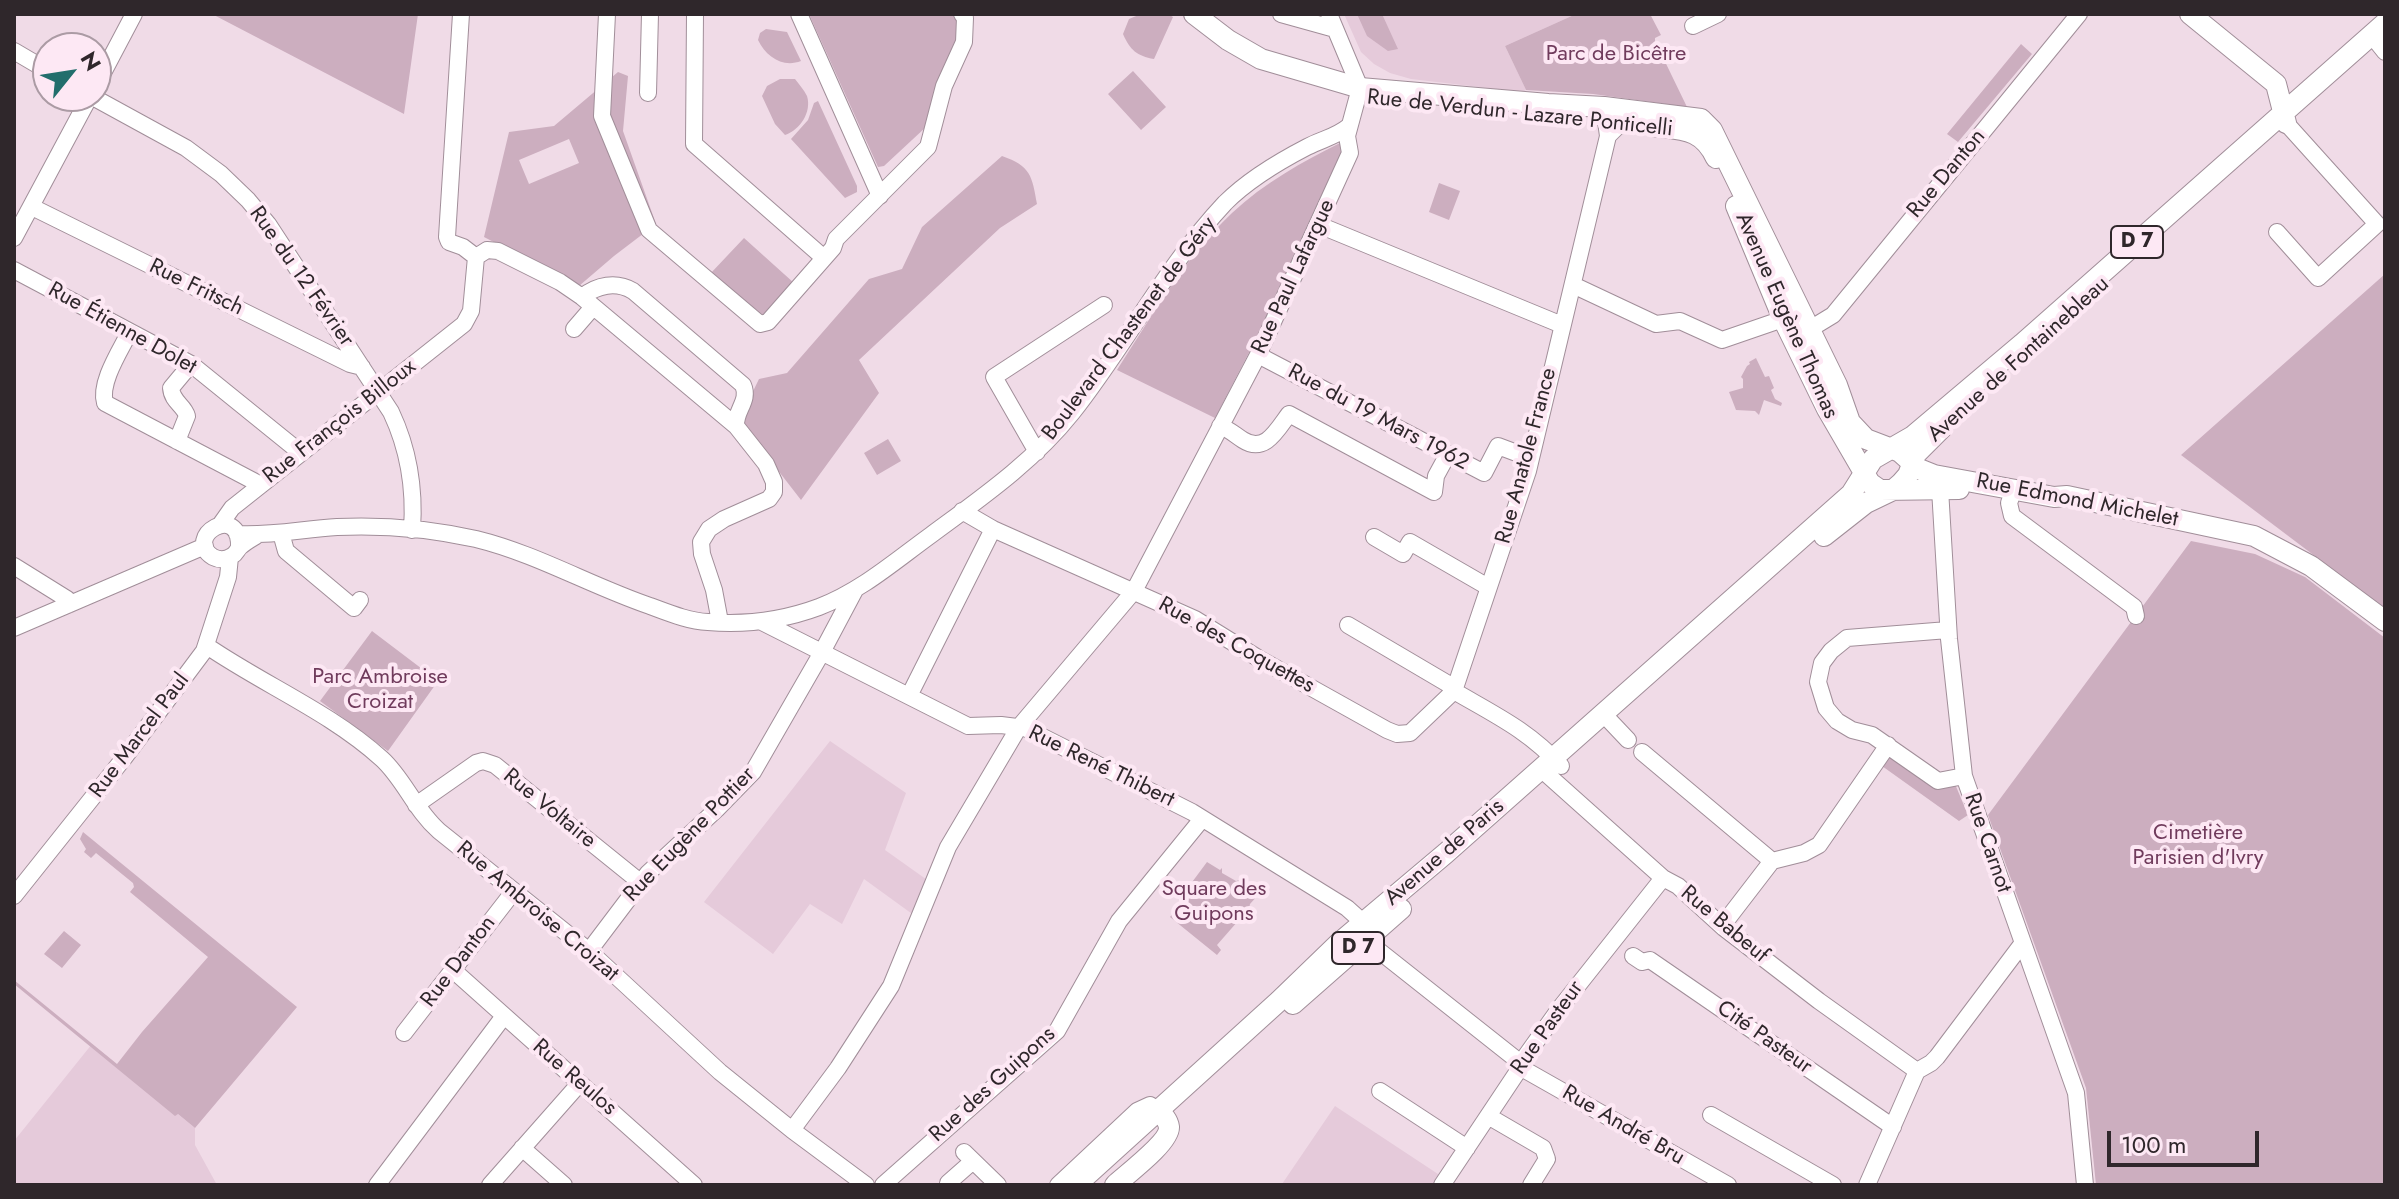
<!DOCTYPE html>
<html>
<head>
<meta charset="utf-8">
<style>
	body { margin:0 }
	#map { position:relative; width:2399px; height:1199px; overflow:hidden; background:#f0dbe7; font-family:Jost,sans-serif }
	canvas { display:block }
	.frame { position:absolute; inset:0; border:16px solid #2f272b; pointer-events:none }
	.north { position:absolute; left:32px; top:32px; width:80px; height:80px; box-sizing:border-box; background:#fde8f4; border:2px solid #ab9ba4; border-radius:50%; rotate:60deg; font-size:22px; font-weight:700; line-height:32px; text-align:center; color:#2f272b }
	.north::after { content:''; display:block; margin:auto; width:28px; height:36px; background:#226e6c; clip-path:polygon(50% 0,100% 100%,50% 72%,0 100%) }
	.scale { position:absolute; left:2107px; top:1131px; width:152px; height:36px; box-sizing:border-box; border:4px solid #2f272b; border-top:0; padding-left:10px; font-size:24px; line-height:28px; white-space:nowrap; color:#2f272b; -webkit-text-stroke:6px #fde8f4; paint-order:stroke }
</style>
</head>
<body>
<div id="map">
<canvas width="2399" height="1199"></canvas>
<div class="frame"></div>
<div class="north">N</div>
<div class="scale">100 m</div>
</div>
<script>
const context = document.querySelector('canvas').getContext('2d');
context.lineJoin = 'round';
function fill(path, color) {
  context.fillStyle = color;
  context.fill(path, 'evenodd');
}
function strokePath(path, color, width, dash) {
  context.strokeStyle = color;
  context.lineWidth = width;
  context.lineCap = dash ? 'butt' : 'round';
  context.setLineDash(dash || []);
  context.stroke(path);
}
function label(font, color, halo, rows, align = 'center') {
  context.font = font + ' Jost,sans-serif';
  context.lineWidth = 8;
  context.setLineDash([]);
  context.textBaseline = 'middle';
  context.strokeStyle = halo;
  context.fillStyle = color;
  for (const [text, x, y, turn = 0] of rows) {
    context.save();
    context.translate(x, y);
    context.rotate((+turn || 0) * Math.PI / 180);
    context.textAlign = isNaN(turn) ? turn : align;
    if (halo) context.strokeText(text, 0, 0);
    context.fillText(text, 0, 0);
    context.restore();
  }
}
const built = new Path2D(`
	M1344,14h232l-71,32 21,44 -4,2 -111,-13 -21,-6 -16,-9 -13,-12z
	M830,741l76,52 -21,57 45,32 -15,34 -51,-37 -22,45 -32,-20 -37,50 -69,-52z
	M92,1044l103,84v17l22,40h-203v-44z
	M1335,1106l106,70 -6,9 -153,-1z`);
const green = new Path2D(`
	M212,14h206l-14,100z
	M809,14h146l6,8 -1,13 -27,60 -7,32 -42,39 -6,1z
	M1141,14h27l5,3 -19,42c-17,-3 -24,-9 -31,-25l6,-15z
	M1357,14h25l16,35 -10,2 -21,-15z
	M1576,14h74l11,21 -6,3v3l32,66 -94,-13 -67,-4 -21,-44z
	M766,29l21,3 14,29c-18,7 -35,-4 -43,-21l2,-7z
	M2021,44l11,10 -74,88 -11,-8z
	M1133,71l33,36 -25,23 -33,-36z
	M618,72l10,4 -5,55 33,93 -42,32 -35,30 -95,-49 25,-105 45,-6zM569,139l10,24 -50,21 -10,-24z
	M780,79h15c4,5 9,11 12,17 5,16 -7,34 -22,39l-10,-11 -13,-28 5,-10z
	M818,101l39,85v6l-12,6 -54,-59 17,-19 6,-17z
	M1340,143l6,6 -62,136 -69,133 -98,-48c35,-54 68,-113 115,-157 32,-30 70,-51 108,-70z
	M1002,156c29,10 30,20 35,48l-37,24 -141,132 20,33 -78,107 -62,-80 20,-41 28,-6 82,-94 33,-10 20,-42z
	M1439,183l21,8 -11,29 -20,-8z
	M744,238l50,45 -31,32 -53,-41z
	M2385,274v335l-204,-154z
	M1756,358l9,19 4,-1 5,12 -3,2 4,9 7,4 -1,3 -17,-6 -5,15 -4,-4 -19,-1 -7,-18 14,-4v-9l-2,-2 6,-11 3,-2 -1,-2z
	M888,439l13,22 -24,14 -13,-22z
	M2191,541l64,13 50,23 80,61v547h-289l-10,-97 -98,-273z
	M372,631l66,50 -50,70 -68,-50z
	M1891,757l64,27 13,31 -9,6 -77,-55 5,-8z
	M83,832l214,175 -102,121 -17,-14 -3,2 -161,-132v-4l103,84 25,-32 66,-75 -78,-65 4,-5 -1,-4 -37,-30 -5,5 -7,-6 2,-3 -6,-10z
	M1207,862l13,8 2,-2v5l14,8 4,-1v2l19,12 -9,10 -1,5 8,7 -3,4 -9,-7 -28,32 4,5 -4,5 -47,-38 13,-17 -2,-3z
	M64,931l17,14 -19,23 -18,-14z`);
const minor = new Path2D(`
	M461,14l-14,223 2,5 14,5 13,10
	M607,14l-5,102 47,114 111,94 8,-2 65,-74 3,-9 92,-92 16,-61 20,-44 1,-24 -3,-4
	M695,14l-1,130 130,114
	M799,14l81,182
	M1281,14l54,15
	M1693,26l25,-12
	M2377,42l8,10
	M14,51l34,20
	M96,86l38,-72
	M648,93l2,-79
	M91,96l95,52 35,26 27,26 20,24 123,188c18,38 24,76 21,118
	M1608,136l14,-14
	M32,207l318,157 12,3
	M1319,225l243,100
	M2277,232l41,46 59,-54 -91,-101
	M14,238l76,-142
	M476,257l11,-7 11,1 62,31 22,15 154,129 30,38 8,18v10l-5,7 -45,20 -15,10 -8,13 1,12 12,36 6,32
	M14,270l177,94 110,89
	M1573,285l83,39 24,-3 42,19 61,-21
	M582,297c15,-12 34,-16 51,-6l110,94c7,16 -8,25 -7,41
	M574,329l19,-22
	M1810,329l23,-14 246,-301
	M129,333c-9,18 -30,50 -24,70l156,82
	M1258,355l226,118 14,-27 32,12
	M1220,426c9,3 15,9 23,14 22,14 34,-10 46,-26l145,78 2,-16 12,-22
	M177,441l10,-25c-3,-11 -15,-14 -16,-28l20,-24
	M1037,452l-43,-75 110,-72
	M1940,489l9,150 15,137 112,317 9,92
	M2014,489l-5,14 3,13 122,91 2,9
	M962,511l31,18 202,90 63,39 129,72 10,4 13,-1 44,-42 74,-220 80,-335 -4,-29
	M220,525l12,-17 232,-184 7,-13 5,-54
	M281,533l5,18 68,57 6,-8
	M237,534c34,2 66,-5 100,-7 45,-2 94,2 139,12 61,15 115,47 174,67 19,7 38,15 58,16 37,3 76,-2 111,-15 42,-16 76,-46 112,-72 50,-37 102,-73 141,-122 54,-68 93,-146 153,-210 23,-23 53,-41 82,-56 15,-8 29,-10 42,-21
	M1374,537l29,17 7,-12 78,45
	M239,548c2,-47 -57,-11 -26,9 6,3 13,3 19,-1 5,-3 4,-5 8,-9 4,-4 11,-8 16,-11
	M14,566l53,33 3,5
	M762,622l206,104 33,-1 24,3 167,84 155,96 10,9 21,33 139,110 8,10 203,115
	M1348,625l107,63
	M14,628l191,-82
	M1948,630l-101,8 -16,13 -9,12 -4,19 8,26 11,13 15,9 20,5 66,46 26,-5
	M207,646c57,39 123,66 175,113 22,20 33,51 57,72l150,120 131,121 72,58 74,55
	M1454,691c41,24 74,39 107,75
	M909,696l84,-167
	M1610,721l18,19
	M1642,752l130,109
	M1541,769l122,109 15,8 46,42 95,73 98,70
	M416,805l60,-42 7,-2 12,4 145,117
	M1772,861l32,-8 15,-8 69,-100
	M14,896l110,-138 80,-107 24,-74 2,-20
	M1722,926l50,-65
	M589,951l59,-78 69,-64 36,-37 68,-118 34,-64
	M1633,956l9,6 8,-2 243,167
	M453,970l241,215
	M404,1033l110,-142
	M1917,1071l14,-8 6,-6 85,-113
	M1380,1091l87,57
	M1711,1115l122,70
	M1488,1116l55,32 4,11 -16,26
	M792,1130l46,-62 53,-82 57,-139 71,-120 115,-136 124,-236 92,-202 -3,-17 13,-48 -31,-74
	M522,1148l42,37
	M964,1152l34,33
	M948,1183l25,-22
	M377,1185l127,-169
	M490,1185l90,-102
	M883,1185l174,-154 62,-110 83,-102
	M1058,1185l79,-74 13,-6 8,5
	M1442,1185l74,-111 4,-10 40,-56 103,-130
	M1867,1185l50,-114`);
const major = new Path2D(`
	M1194,14l34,26 33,19 99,29 188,16 56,3 97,12 11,11 125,255 13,37 16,17 34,13 19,17 15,6 120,22 13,-1 187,40 57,30 74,55
	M2190,14l86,70 10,39
	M1653,126c29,4 49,2 63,32
	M1736,206l47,113 44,90 43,74 10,7 79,-1
	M1824,536l42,-33 27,-13 8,-7 7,-8 8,-21 26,-26
	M1293,1004l108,-95
	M1076,1185l203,-184 59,-57 108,-91 405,-359 22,-35 40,-23 109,-92 363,-321
	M1115,1185c12,-11 55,-43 54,-58 -1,-7 -6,-12 -11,-17`);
const shields = [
	[2137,242,52],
	[1358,948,52]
];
const shieldNames = [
	["D 7",2137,242],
	["D 7",1358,948]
];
const parkNames = [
	["Parc de Bicêtre",1616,55],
	["Parc Ambroise",380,678],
	["Croizat",380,703],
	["Cimetière",2198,834],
	["Parisien d'Ivry",2198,859],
	["Square des",1214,890],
	["Guipons",1214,915]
];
const streetNames = [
	["Rue de Verdun - Lazare Ponticelli",1520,114,6],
	["Rue Danton",1947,174,-50],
	["Rue du 12 Février",301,277,55],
	["Rue Paul Lafargue",1294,277,-65],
	["Rue Fritsch",196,288,26],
	["Avenue Eugène Thomas",1786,316,66],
	["Rue Étienne Dolet",122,329,29],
	["Boulevard Chastenet de Géry",1130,329,-53],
	["Avenue de Fontainebleau",2019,360,-42],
	["Rue du 19 Mars 1962",1378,418,28],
	["Rue François Billoux",340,422,-38],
	["Rue Anatole France",1527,456,-75],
	["Rue Edmond Michelet",2077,501,11],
	["Rue des Coquettes",1236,646,29],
	["Rue Marcel Paul",140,736,-53],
	["Rue René Thibert",1101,767,26],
	["Rue Voltaire",549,809,39],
	["Rue Eugène Pottier",690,835,-46],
	["Rue Carnot",1987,843,71],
	["Avenue de Paris",1445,853,-41],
	["Rue Ambroise Croizat",537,912,40],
	["Rue Babeuf",1724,925,40],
	["Rue Danton",459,962,-53],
	["Rue Pasteur",1548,1028,-55],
	["Cité Pasteur",1764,1038,35],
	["Rue Reulos",574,1078,41],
	["Rue des Guipons",993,1085,-42],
	["Rue André Bru",1623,1126,30]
];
fill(built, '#e5cada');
fill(green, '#ccaebf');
strokePath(minor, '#a18e99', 18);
strokePath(major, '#a18e99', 22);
strokePath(minor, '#fff', 16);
strokePath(major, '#fff', 20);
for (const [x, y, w] of shields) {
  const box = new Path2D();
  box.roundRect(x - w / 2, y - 16, w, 32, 6);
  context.fillStyle = '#fde8f4';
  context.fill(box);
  strokePath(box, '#2f272b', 2);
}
label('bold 20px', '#2f272b', null, shieldNames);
label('22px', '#703b5c', '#fde8f4', parkNames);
label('22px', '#2f272b', '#fde8f4', streetNames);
</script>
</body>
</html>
